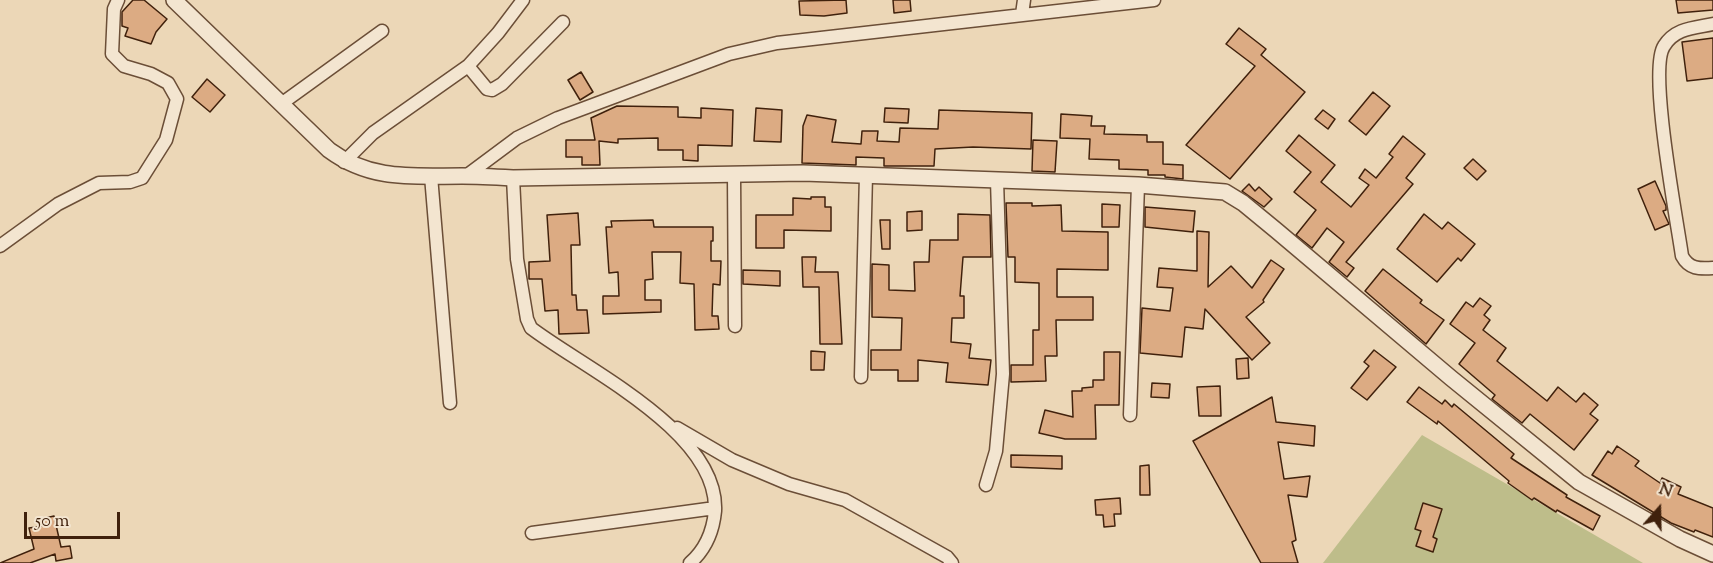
<!DOCTYPE html>
<html>
<head>
<meta charset="utf-8">
<style>
	body { margin:0 }
	#map { position:relative; width:1713px; height:563px; overflow:hidden; background:#ecd7b7; font-family:"Sorts Mill Goudy",serif }
	canvas { display:block }
	.north { position:absolute; left:1629px; top:479px; width:60px; height:60px; -webkit-text-stroke:4px #f3e5d0; paint-order:stroke; rotate:20deg; font-size:16px; font-weight:700; line-height:24px; text-align:center; color:#40210c }
	.north::after { content:''; display:block; margin:auto; width:21px; height:27px; background:#40210c; clip-path:polygon(50% 0,100% 100%,50% 72%,0 100%) }
	.scale { position:absolute; left:24px; top:512px; width:96px; height:27px; box-sizing:border-box; border:3px solid #40210c; border-top:0; padding-left:8px; font-size:18px; line-height:21px; white-space:nowrap; color:#40210c; -webkit-text-stroke:4px #f3e5d0; paint-order:stroke }
</style>
</head>
<body>
<div id="map">
<canvas width="1713" height="563"></canvas>
<div class="north">N</div>
<div class="scale">50 m</div>
</div>
<script>
const context = document.querySelector('canvas').getContext('2d');
context.lineJoin = 'round';
function fill(path, color) {
  context.fillStyle = color;
  context.fill(path, 'evenodd');
}
function strokePath(path, color, width, dash) {
  context.strokeStyle = color;
  context.lineWidth = width;
  context.lineCap = dash ? 'butt' : 'round';
  context.setLineDash(dash || []);
  context.stroke(path);
}
const green = new Path2D(`
	M1422,435l221,128h-320z`);
const building = new Path2D(`
	M133,0h11l23,19 -11,13 -5,12 -26,-8 3,-8 -6,-2v-14z
	M846,0l1,13 -23,3 -24,-1 -1,-14z
	M893,0h17l1,11 -17,2z
	M1676,0h37v10l-35,3z
	M1239,28l27,21 -5,6 44,37 -75,87 -44,-34 69,-79 -29,-22z
	M1713,38v40l-26,3 -5,-39z
	M581,72l12,20 -13,8 -12,-20z
	M207,79l18,16 -15,17 -18,-15z
	M1373,92l17,14 -24,29 -17,-14z
	M617,106l61,1v10l23,1v-10l32,2 -1,36 -34,-1v16l-15,-1v-10h-25v-12l-40,1v4l-19,-2 1,24h-18v-8h-16v-17h29l-4,-22z
	M756,108l26,2 -1,32 -27,-1z
	M885,108l24,1 -1,14 -24,-1z
	M939,110l93,3 -1,36 -58,-2 -38,2 -1,17h-50v-8l-28,-1v8l-54,-2 1,-37 4,-11 29,5 -4,22 29,2 1,-13h16l-1,10 22,1 1,-14 38,1z
	M1323,110l12,9 -7,10 -13,-10z
	M1061,114l31,2 -1,10h14l-1,8 43,1v7h16v22l20,1v14l-18,-2v-2h-17v-5l-29,-1v-9l-30,-1 1,-20 -30,-1z
	M1299,135l36,30 -14,17 30,25 18,-22 -10,-7 6,-9 11,9 17,-21 -4,-3 14,-18 22,18 -19,24 7,6 -67,78 8,6 -7,9 -18,-15 15,-20 -17,-14 -15,20 -16,-13 20,-25 -22,-18 17,-20 -25,-21z
	M1033,140l24,1 -2,31 -23,-1z
	M1473,159l13,12 -9,9 -13,-12z
	M1655,181l11,25v4l-3,1 6,13 -14,6 -17,-41z
	M1249,184l6,7 4,-4 13,12 -8,8 -22,-16z
	M811,197h14v10h6v24l-47,-1v18h-28v-33h37v-17l18,1z
	M1006,203h26v3l29,-1 1,26 46,1v38l-51,-1v28h36v23h-37l1,36h-12l1,25 -35,1v-17h22v-35h6v-47l-24,-1v-25h-7z
	M1102,204l18,1 -1,22h-17z
	M1145,207l50,4 -2,21 -48,-5z
	M922,211v19l-15,1v-19z
	M578,213l2,32h-9l1,50h4l1,15h10l2,23 -30,1 -1,-24 -13,1 -3,-32h-13v-17l21,-1 -3,-46z
	M958,214l32,1 1,42h-28l-3,39h4v22h-12l-1,24 20,2 -2,14 22,2 -3,25 -42,-3 2,-19 -30,-3v21h-20v-11h-27v-20h30l1,-32 -30,-1v-53l17,1v25l26,1 -1,-29h15l1,-22h28z
	M1424,214l18,15 6,-7 27,22 -14,17 -3,-3 -21,24 -40,-33z
	M653,220l1,7h59v14h-2v20h10l-1,24 -7,-1 -1,32h6l1,13 -24,1 -1,-46 -14,-1 1,-31h-29l1,27 -8,1v20h16v12l-58,2v-18h16l-1,-24 -9,1 -3,-46h6l-1,-6z
	M880,220h10v29h-8z
	M1197,231l12,1 -1,55 23,-21 21,22 19,-28 13,9 -21,31 1,2 -18,15 24,26 -18,17 -47,-51 -2,20 -18,-2 -3,30 -42,-4 2,-45 28,3 3,-23 -16,-1 2,-19 38,3z
	M802,257h14l-1,15h23l4,72h-22l-1,-57h-16z
	M1383,269l39,31 -2,3 24,17 -18,24 -61,-53z
	M743,270l37,1v15l-37,-2z
	M1480,298l11,8 -7,9 6,5 -7,10 23,18 -9,13 50,40 11,-14 18,15 8,-9 14,12 -8,9 8,6 -24,30 -44,-36 -8,9 -30,-24 3,-4 -36,-31 16,-21 -25,-19 16,-22 7,5z
	M1374,350l22,17 -29,33 -16,-12 18,-22 -5,-4z
	M811,351l14,1 -1,18h-13z
	M1104,352h16l-1,53h-24l1,34h-31l-26,-6 6,-23 28,7 -1,-26h10v-3l11,-1v-7h11z
	M1248,358l1,20 -12,1 -1,-20z
	M1152,383l18,1 -1,14 -18,-1z
	M1220,386l1,30h-22l-2,-29z
	M1419,387l23,17 3,-4 7,7 2,-3 60,50 -3,4 56,37 -1,2 34,19 -7,14 -36,-20 -1,2 -22,-14 -2,2 -24,-17 1,-2 -71,-60 -1,3 -30,-22z
	M1272,397l4,25 39,4 -1,20 -36,-4 6,37 26,-3 -3,21 -19,-2 8,45 -4,2 6,21h-37l-68,-122z
	M1617,446l22,15 -4,5 25,17 2,-5 19,9 -3,7 35,14v29l-18,-7 -1,2 -23,-9 -79,-48 16,-24 4,3z
	M1011,455l51,1v13l-51,-2z
	M1149,465l1,30h-10v-29z
	M1120,498l1,16h-7l1,12 -11,1 -1,-12h-7l-1,-15z
	M1423,503l19,6 -9,28 4,2 -4,13 -17,-6 5,-15 -6,-2z
	M54,516l7,31 9,-1 2,12 -16,3 -1,-7 -25,9h-30l34,-14 -5,-21 14,-2 -2,-7z`);
const minor = new Path2D(`
	M1022,14l2,-14
	M1713,24c-19,4 -38,4 -49,22 -16,24 13,174 18,210 7,13 17,13 31,12
	M468,66l19,23 5,1 10,-6 61,-62
	M281,104l101,-73
	M344,162l29,-29 95,-67 30,-33 25,-33
	M734,175l1,151
	M431,176l19,227
	M466,176l51,-38 41,-20 171,-64 48,-11 377,-43
	M513,178l4,81 10,60 4,9c54,41 188,104 184,183 -2,21 -9,38 -25,52
	M0,246l58,-42 41,-21 31,-1 12,-4 24,-38 11,-41 -9,-16 -17,-9 -27,-8 -12,-12 2,-45 4,-9
	M861,377l5,-202
	M1130,415l8,-230
	M677,428l55,32 57,24 56,16 102,57 5,6
	M986,485l10,-34 7,-77 -6,-194
	M532,533l183,-25`);
const tertiary = new Path2D(`
	M174,0l155,150c42,31 83,26 133,26 17,0 34,1 51,2l290,-5 335,12 87,7 18,11 34,28 174,147 128,104 101,57 33,15`);
fill(green, '#bebd8a');
fill(building, '#dcab83');
strokePath(building, '#40210c', 1.5);
strokePath(minor, '#6b4e37', 15);
strokePath(tertiary, '#6b4e37', 18);
strokePath(minor, '#f3e5d0', 12);
strokePath(tertiary, '#f3e5d0', 15);
</script>
</body>
</html>
